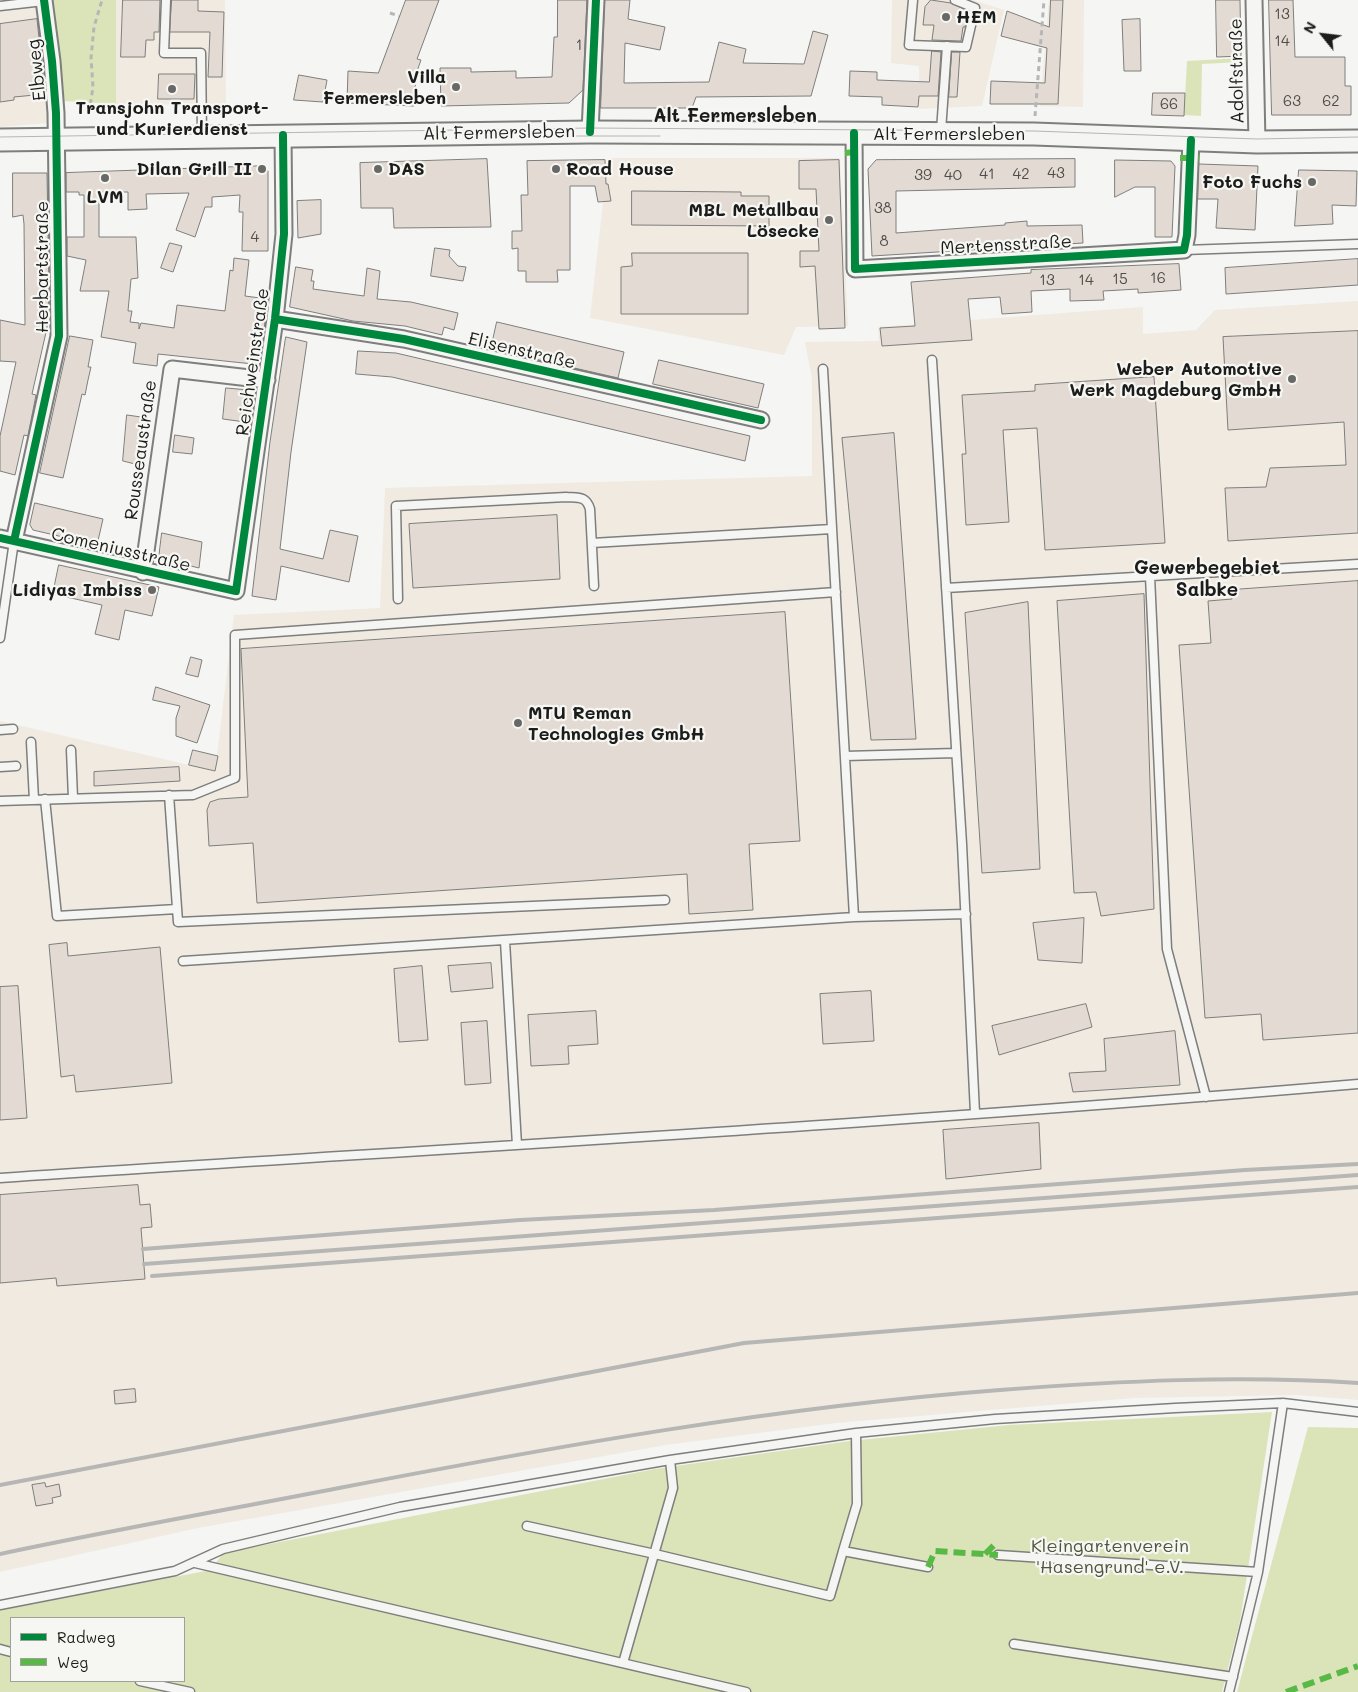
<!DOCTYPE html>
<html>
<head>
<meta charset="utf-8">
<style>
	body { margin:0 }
	#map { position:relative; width:1358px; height:1692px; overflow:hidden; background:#f5f5f3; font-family:Mali,sans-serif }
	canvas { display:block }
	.legend { position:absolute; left:10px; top:1617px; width:175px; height:65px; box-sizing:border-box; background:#f6f6f2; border:1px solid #9f9f9c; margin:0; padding:6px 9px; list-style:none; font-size:15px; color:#1c1c1c }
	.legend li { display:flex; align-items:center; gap:10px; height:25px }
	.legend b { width:25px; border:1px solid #9f9f9c }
	.north { position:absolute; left:1298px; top:10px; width:50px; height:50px; -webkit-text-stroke:4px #f6f6f2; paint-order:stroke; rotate:299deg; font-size:14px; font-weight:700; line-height:20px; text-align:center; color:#1c1c1c }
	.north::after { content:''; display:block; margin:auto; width:18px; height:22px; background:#1c1c1c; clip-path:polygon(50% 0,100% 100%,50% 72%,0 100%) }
</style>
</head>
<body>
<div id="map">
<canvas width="1358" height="1692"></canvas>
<ul class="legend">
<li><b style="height:6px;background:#00873e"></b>Radweg</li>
<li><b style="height:6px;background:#58b947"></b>Weg</li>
</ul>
<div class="north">N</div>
</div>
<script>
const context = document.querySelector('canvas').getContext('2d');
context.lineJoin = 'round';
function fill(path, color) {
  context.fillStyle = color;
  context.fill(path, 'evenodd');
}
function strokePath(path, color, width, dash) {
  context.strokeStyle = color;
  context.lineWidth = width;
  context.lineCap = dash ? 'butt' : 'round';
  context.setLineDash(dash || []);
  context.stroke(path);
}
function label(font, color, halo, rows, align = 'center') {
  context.font = font + ' Mali,sans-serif';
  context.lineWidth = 4.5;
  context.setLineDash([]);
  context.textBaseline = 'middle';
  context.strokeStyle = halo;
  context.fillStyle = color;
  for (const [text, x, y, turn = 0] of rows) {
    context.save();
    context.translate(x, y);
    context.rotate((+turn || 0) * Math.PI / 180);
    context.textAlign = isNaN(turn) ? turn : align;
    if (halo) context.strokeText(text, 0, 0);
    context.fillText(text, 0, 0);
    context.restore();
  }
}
const built = new Path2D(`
	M0,0h40l10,123 -50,4z
	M116,0h109l1,105 -110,-1z
	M892,0h81l31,10 -22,96 -63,3v-43l-28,-3z
	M1049,0h35l-1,107 -43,-1z
	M608,158h232l8,168 -52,1 -12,28 -194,-37z
	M1358,301v1099l-61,-5 -163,3 -298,25 -170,22 -468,83 -198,44v-851l215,50 19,-156 146,-7 5,-120 427,-12v-97l-7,-37 74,-1 -1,-14 265,-20v27l53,-4 19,-20z`);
const green = new Path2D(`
	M53,0h63v104l-53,-3z
	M1241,58v4l-39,2 -1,52 -17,-1 3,-54z
	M1272,1412l-32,209 -18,71h-1222v-82l211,-40 12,-17 432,-84 194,-28 160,-16zM11,1618h173v63h-173z
	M1308,1427l50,1v264h-121z`);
const building = new Path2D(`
	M123,0h37l-1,32h-5v8h-8l-1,17h-24z
	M172,0h26v11l26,1 -2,65h-14l2,-45h-40z
	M406,0h33l-22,59 4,1 -5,14 -2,32 -67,-3 1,-32 30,2z
	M558,0h29l-4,90 -14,13 -128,3 -1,-38h31v4l45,-1v7l36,-1 2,-40h3z
	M605,0h25l-2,19 37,8 -5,23 -35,-7 -1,40 85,-1 10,-40 27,7 -3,14 61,1 9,-33 15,4 -17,61 -115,1 -4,11h-91z
	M931,0l20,3 17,8 -3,16h-2l-2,14 -29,-1 2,-15h-11l2,-18z
	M1051,0h12l-5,104h-68l1,-23 54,2 2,-35 -46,-12 6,-25 42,16z
	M1216,0h24l1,56 -24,1z
	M1269,0h24l2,57h50v29h6v29h-79z
	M37,19l8,75 -31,3v3l-14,2v-78z
	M1140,19l1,52h-17l-2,-51z
	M932,51l9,1 -3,44h-19l-1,11 -36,-2v-8l-33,-1 1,-25 27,1v8l52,2z
	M952,52h8l-3,45h-8z
	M159,74h36l-1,25h-36z
	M299,75l28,5 -4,22 -29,-2z
	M1153,93h32l-1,23 -32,-1z
	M487,159l4,68 -97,1 -1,-20h-32l-1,-45z
	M1075,159v28l-179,4v42l109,-8v-2l22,-2v5l55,-1 1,18 -211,13 -4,-87 8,-9z
	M605,160l1,24h2l3,17 -13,1 -3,-16h-25v84h-13l1,12h-32v-11h-8v-23l-6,1v-18h10l-1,-36h7l-1,-34z
	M839,160l6,168 -26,1 -4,-63 -15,1v-16h19l-3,-62h-17v-28z
	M1115,160l56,1 4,5 -3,71h-17v-50h-20l-20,10z
	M1199,164l59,2 -3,64 -39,-2 2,-29h-20z
	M264,166l4,5v80h-26l1,-39h-4l1,-17 -28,2v10h-7l-10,30 -19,-7 13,-37 -43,1 1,15 -19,1v-18h-29v45h37l2,41 -7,1 -3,32h4l-2,11 9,1v6l2,-6 33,5 3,-23 48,6 5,-41 3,1 1,-13 15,2 -4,36 23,3 -5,38 -7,-1 -3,28 -95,-10 -1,12 -24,-3 3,-20 -35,-6 8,-46h-29l6,-31 -19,-4v-19h17v-42h-5v-3h-13v-19z
	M1299,170l58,1 -1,35 -24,-1 1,19 -38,2z
	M13,173h34l2,118 -2,37 -15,66 4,1 -8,41 -4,-1 -9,40 -15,-4v-35l16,-74 -16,-1v-41l25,5 -1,-101 -1,-9 -10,2z
	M632,191l109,1v4h28v30l-137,-1z
	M321,200v34l-23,4 -1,-37z
	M170,243l12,3 -9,26 -12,-4z
	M435,248l15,2 -1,6 9,10 8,1 -3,14 -32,-5z
	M632,253h116v61h-127v-47l11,-1z
	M1358,259v26l-132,9 -1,-26z
	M1179,264l2,26 -43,3v-4l-35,2 1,9 -34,1v-12l-39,2 1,21 -30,2 -2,-17 -32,2 4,41 -90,6 -2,-18 35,-2 -4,-44 120,-9v-3z
	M296,267l17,3 -2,11h3l-1,8 51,7 3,-28 13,3 -3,28 34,3 47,11 -4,17 -10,-3 -2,8 -37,-9 -52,-5 -63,-14z
	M497,322l127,30 -6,26 -127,-29z
	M1358,331v202l-130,8 -3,-53 41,-1 4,-19 76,-3 -2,-43 -116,8 -5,-93z
	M70,336l23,4 -5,27h3l-3,13 -3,15 -3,-1 -19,84 -23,-5z
	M286,337l21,5 -16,110 -11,97 43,10 7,-29 28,6 -9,46 -68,-16 -5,34 -24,-4 18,-154z
	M358,351l38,2 354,83 -5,25 -353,-84 -36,-3z
	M659,360l105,24 -6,24 -105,-24z
	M1154,377l11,166 -120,7 -8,-122 -34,2 6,92 -43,3 -4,-71h4l-4,-59 73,-4v-6z
	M226,388l23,2 -4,32 -22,-3z
	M127,415l21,3 -5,48 -20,-5z
	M894,433l22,306 -45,1 -29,-302z
	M175,435l19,3 -2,16 -19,-2z
	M35,503l68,16 -6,26 -64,-15 -3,-5z
	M557,515l3,64 -147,9 -4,-64z
	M162,533l40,9 -3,26 -40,-10z
	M59,565l100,22 -7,29 -27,-6 -6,30 -24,-6 7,-29 -49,-11z
	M1358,581v452l-95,7 -2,-26 -56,4 -26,-373 32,-2 -3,-42 24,-2v-9z
	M1144,594l10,315 -53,7 -5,-24 -22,1 -17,-292z
	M1028,602l12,267 -58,4 -17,-260z
	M785,612l15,229 -51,3 4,66 -64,4 -2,-40 -430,29 -4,-60 -44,3 -2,-36 3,-8 9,-3 29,-2 -7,-148z
	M191,657l11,3 -4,17 -12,-3z
	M156,687l54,18 -13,38 -21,-7v-18l4,-12 -27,-6z
	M193,750l25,6 -3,15 -26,-6z
	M179,767l1,14 -86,5v-14z
	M1084,918l-2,45 -44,-3 -5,-37z
	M67,943l1,13 92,-9 12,136 -96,9 -2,-17 -13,2 -12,-132z
	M491,963l2,25 -42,4 -3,-26z
	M422,966l6,74 -29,2 -5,-73z
	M18,986l9,132 -27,2v-133z
	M871,991l3,50 -51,3 -3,-50z
	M1086,1004l6,23 -93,28 -7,-29z
	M596,1011l2,33 -30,2 1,18 -38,2 -3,-51z
	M487,1021l4,62 -26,2 -4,-62z
	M1175,1031l5,54 -107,7 -4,-19 37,-2 -2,-32z
	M1039,1123l2,46 -95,10 -3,-49z
	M138,1185l2,20 10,-1 2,23 -11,1 4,51 -88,7 -1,-8 -56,5v-88z
	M135,1389l1,13 -21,2 -1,-13z
	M45,1483l1,4 13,-3 2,12 -9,2 1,5 -17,3 -4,-21z`);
const path = new Path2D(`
	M390,13l9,3
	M89,113l4,-26 -2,-29 3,-31 8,-27
	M1035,116l9,-116`);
const lane = new Path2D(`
	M166,0l-2,53h37l1,83
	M913,0l-4,45 57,2 9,-39 -20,-8
	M0,6l44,-5
	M941,131l6,-85
	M1184,250l174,-6
	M932,360l30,484 13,269
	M823,369l31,548
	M592,543l240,-14
	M1150,576l17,373 39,148
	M946,588l412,-24
	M398,599l-2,-93 170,-9c13,1 20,-1 24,12l4,77
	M0,638l14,-97
	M0,730l13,-1
	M31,742l3,58
	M71,750l2,48
	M845,756l111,-3
	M0,767l16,-1
	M169,795l9,127 487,-22
	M45,799l12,117 120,-7
	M0,801l193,-6 42,-17v-143l601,-43
	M505,941l12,204
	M183,961l671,-44 112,-3
	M0,1178c453,-30 906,-55 1358,-94
	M527,1526l128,28 175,42 13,-45 85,16
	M843,1551l14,-47 -1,-71
	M998,1555l260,17
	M195,1563l551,129
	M0,1605l175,-34 48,-22 177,-42 270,-47 186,-27 139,-14 180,-11 108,-5 75,9
	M1014,1644l219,33
	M0,1649l11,3
	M623,1663l50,-175 -3,-28
	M140,1681l50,11
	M1229,1692l29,-120 25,-169`);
const street = new Path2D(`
	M1254,0l3,142
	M590,132l6,-132
	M854,133l1,136 329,-19 3,-15 4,-95
	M275,319l129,20 357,81
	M0,538l236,53 39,-272 9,-85 -1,-99
	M14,541l45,-205 -3,-223 -4,-52 -8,-61
	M143,572l29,-203 95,11`);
const secondary = new Path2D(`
	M0,140l590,-8 444,2 223,8 101,-1`);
const tram = new Path2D(`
	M572,136h88
	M0,137l590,-9 444,3 223,8 101,-2`);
const rail = new Path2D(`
	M143,1249l377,-29 194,-10 531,-40 113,-6
	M144,1264l1214,-89
	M152,1276l1206,-89
	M0,1485l744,-142 614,-50
	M0,1554c113,-24 226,-44 339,-66 219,-42 438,-81 661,-98 119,-9 239,-15 358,-7`);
const quiet = new Path2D(`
	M845,153l18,-2
	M1180,158h19
	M985,1554l9,-9
	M928,1567l7,-16 63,4
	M1286,1692l72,-26`);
const cycleway = new Path2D(`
	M590,132l6,-132
	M854,133l1,136 329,-19 3,-15 4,-95
	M275,319l129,20 357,81
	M0,538l236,53 39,-272 9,-85 -1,-99
	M14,541l45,-205 -3,-223 -4,-52 -8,-61`);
const markers = [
	[946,17,5,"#686867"],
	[456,87,5,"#686867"],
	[172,89,5,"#686867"],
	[262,169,5,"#686867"],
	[378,169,5,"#686867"],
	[556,169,5,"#686867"],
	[105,178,5,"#686867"],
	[1312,182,5,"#686867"],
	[829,220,5,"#686867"],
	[1292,379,5,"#686867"],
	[152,590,5,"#686867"],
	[518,723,5,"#686867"]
];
const numberNames = [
	["13",1282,14],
	["14",1282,41],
	["1",579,45],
	["63",1292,101],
	["62",1331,101],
	["66",1169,104],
	["43",1056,173],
	["41",987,174],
	["42",1021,174],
	["39",923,175],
	["40",953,175],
	["38",883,208],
	["4",255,237],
	["8",884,241],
	["16",1158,278],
	["15",1120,279],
	["13",1047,280],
	["14",1086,280]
];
const poiNames = [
	["HEM",956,17,"left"],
	["Villa",446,77],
	["Fermersleben",446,98],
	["Transjohn Transport-",172,108,"center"],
	["und Kurierdienst",172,129,"center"],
	["Dilan Grill II",252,169],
	["DAS",388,169,"left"],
	["Road House",566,169,"left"],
	["Foto Fuchs",1302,182],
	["LVM",105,197,"center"],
	["MBL Metallbau",819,210],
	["Lösecke",819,231],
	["Weber Automotive",1282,369],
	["Werk Magdeburg GmbH",1282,390],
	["Lidiyas Imbiss",142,590],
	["MTU Reman",528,713,"left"],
	["Technologies GmbH",528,734,"left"]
];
const streetNames = [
	["Elbweg",37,70,-96],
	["Adolfstraße",1237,71,-91],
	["Alt Fermersleben",499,133,-1],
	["Alt Fermersleben",949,134],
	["Mertensstraße",1006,245,-3],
	["Herbartstraße",42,267,-90],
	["Elisenstraße",522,351,13],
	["Reichweinstraße",253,362,-82],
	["Rousseaustraße",141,450,-82],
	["Comeniusstraße",121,550,13]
];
const parkNames = [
	["Kleingartenverein",1110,1546],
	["'Hasengrund' e.V.",1110,1567]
];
const neighbourhoodNames = [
	["Alt Fermersleben",735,116],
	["Gewerbegebiet",1207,568],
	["Salbke",1207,590]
];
fill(built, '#f0eae1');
fill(green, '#dbe4b9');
fill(building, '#e3dbd3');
strokePath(building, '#7e7e7d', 1);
strokePath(lane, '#7e7e7d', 11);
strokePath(street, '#7e7e7d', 19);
strokePath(secondary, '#7e7e7d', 25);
strokePath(path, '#b6b6b5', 3, [5, 4]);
strokePath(lane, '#f5f5f3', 8);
strokePath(street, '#f5f5f3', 15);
strokePath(secondary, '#f5f5f3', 21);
strokePath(tram, '#b6b6b5', 1);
strokePath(rail, '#b6b6b5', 4);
strokePath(quiet, '#58b947', 6, [12, 6]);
strokePath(cycleway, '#00873e', 8);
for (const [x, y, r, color] of markers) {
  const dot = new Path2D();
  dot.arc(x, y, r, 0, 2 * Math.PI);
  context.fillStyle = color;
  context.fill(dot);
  strokePath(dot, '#f6f6f2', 2);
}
label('15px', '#4e4c4a', null, numberNames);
label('bold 18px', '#1c1c1c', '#f6f6f2', poiNames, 'right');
label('18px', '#1c1c1c', '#f6f6f2', streetNames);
label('18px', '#4f543d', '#f6f6f2', parkNames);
label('bold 19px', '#1c1c1c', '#f6f6f2', neighbourhoodNames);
</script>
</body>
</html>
